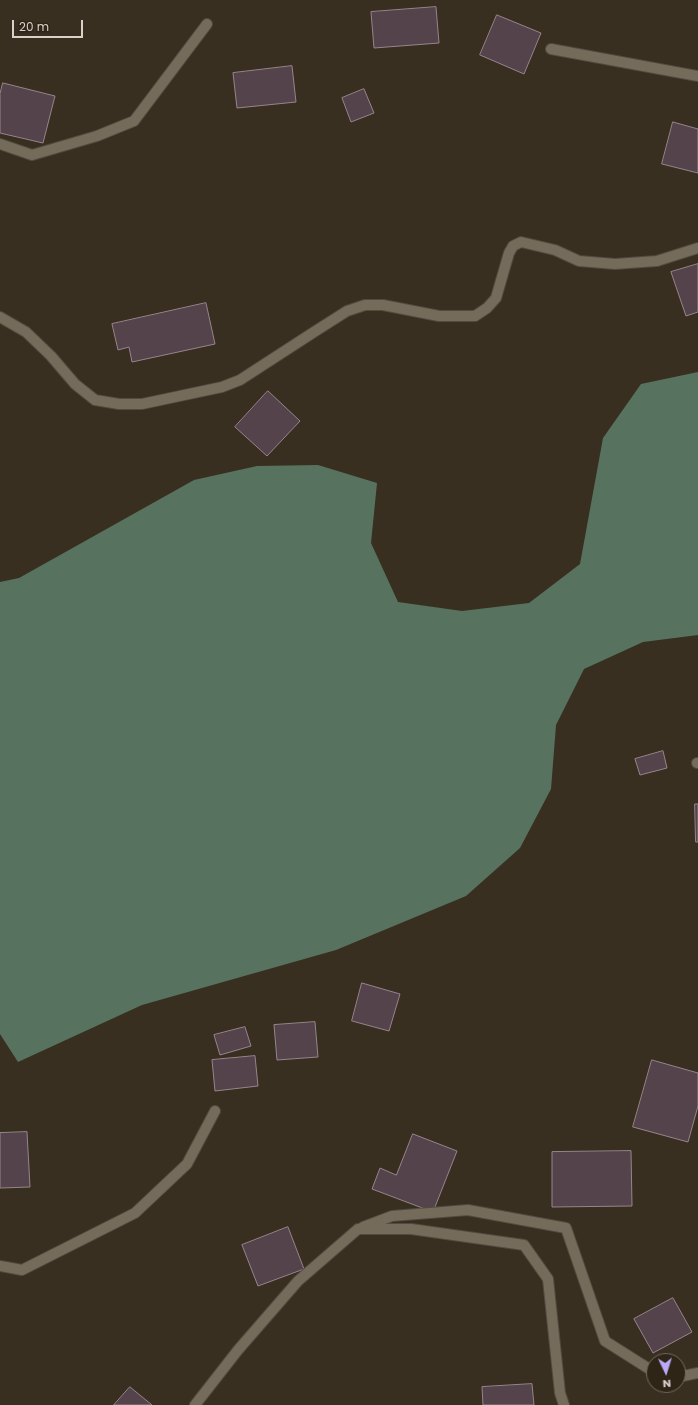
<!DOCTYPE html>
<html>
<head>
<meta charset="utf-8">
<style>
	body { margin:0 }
	#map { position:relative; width:698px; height:1405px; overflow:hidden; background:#382f21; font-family:Poppins,sans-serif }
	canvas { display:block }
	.north { position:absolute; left:646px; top:1353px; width:40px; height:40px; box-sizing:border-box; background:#2e2517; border:1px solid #726a5f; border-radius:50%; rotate:176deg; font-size:11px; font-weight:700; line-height:16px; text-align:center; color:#d8d2ca }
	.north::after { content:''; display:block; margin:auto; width:14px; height:18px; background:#b9abf7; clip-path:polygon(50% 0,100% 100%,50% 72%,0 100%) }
	.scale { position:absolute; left:12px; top:20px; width:71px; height:18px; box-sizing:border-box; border:2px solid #d8d2ca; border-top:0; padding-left:5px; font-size:12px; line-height:14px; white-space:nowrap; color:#d8d2ca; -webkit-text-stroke:3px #2e2517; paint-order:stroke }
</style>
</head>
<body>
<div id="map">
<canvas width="698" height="1405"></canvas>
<div class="north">N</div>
<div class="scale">20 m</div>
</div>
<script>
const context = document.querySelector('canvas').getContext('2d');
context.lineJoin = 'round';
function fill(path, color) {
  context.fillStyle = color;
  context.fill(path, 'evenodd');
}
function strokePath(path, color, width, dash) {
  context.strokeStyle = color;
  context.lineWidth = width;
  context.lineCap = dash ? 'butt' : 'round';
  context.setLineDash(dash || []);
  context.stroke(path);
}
const forest = new Path2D(`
	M698,372v263l-55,7 -59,27 -28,56 -5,64 -31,59 -54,48 -130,54 -194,55 -124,57 -18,-28v-452l19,-4 175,-98 63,-14 61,-1 59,18 -6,60 27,59 64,9 67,-8 51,-39 23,-126 38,-54z`);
const building = new Path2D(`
	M436,7l3,36 -65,5 -3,-36z
	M497,15l44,18 -17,41 -44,-19z
	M292,66l4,36 -59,6 -4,-35z
	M3,83l52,13 -12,47 -43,-10v-39z
	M364,89l10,24 -23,9 -9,-24z
	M673,122l25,7v44l-36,-9z
	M698,264v48l-12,4 -15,-44z
	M206,303l9,41 -83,18 -3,-15 -11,3 -6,-26z
	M268,391l32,30 -33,35 -32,-29z
	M663,751l4,17 -27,7 -5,-16z
	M695,804h3v38h-2z
	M362,983l38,11 -11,37 -37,-10z
	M315,1022l3,35 -41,3 -3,-35z
	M245,1027l6,19 -31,9 -6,-20z
	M255,1056l3,30 -43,5 -3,-31z
	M652,1060l46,13v33l-10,36 -55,-15z
	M27,1132l3,55 -30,1v-55z
	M413,1134l44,17 -24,61 -61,-23 8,-21 16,7z
	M631,1151l1,55 -80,1v-55z
	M288,1227l16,42 -46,17 -16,-41z
	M673,1298l19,34 -39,21 -19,-34z
	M532,1384l2,21h-51l-1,-18z
	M130,1387l22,18h-38z`);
const minor = new Path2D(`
	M551,49l147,27
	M0,144l32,11 65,-19 37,-15 73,-97
	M0,317l26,15 25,24 24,28 20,16 24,4h23l80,-17 18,-7 74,-48 33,-21 18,-6h18l56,11h36l12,-8 9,-10 13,-45 4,-7 8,-4 34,8 24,11 36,3 42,-3 41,-13
	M697,763h1
	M363,1227l29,-11 76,-6 98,18 39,113 49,31
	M0,1266l22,4 113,-57 52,-49 28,-53
	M678,1377l20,-4
	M195,1405l43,-55 60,-69 60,-52h53l113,16 24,34 12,114 4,12`);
fill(forest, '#57735f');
fill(building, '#55434c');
strokePath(building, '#97848d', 1);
strokePath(minor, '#534b40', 12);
strokePath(minor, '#756b5b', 10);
</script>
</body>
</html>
